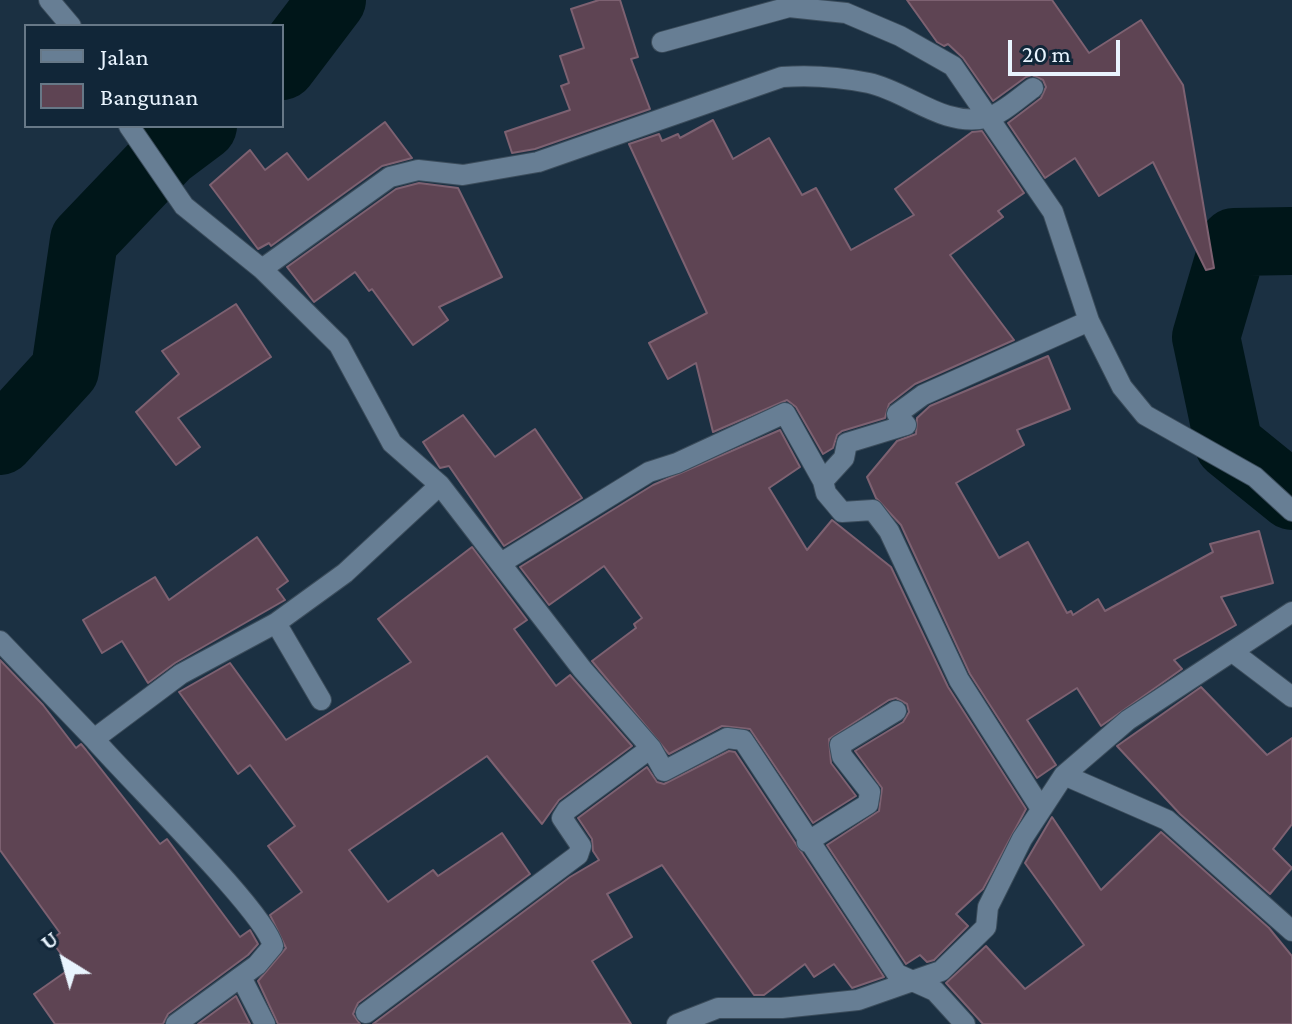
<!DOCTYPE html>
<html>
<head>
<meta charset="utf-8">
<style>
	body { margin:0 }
	#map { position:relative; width:1292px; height:1024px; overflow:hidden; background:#1b3042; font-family:"Crimson Pro",serif }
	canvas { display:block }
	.legend { position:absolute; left:24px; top:24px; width:260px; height:104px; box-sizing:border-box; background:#112638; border:2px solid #677887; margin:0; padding:10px 14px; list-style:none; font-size:24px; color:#e9f4fe }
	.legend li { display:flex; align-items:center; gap:16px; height:40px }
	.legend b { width:40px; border:2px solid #677887 }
	.north { position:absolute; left:24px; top:920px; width:80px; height:80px; -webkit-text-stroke:6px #112638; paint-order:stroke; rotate:323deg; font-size:22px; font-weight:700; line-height:32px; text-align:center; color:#e9f4fe }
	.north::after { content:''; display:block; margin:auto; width:28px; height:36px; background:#e9f4fe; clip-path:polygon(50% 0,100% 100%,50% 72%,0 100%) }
	.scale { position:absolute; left:1008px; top:40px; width:112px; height:36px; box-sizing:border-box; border:4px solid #e9f4fe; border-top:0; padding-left:10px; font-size:24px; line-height:28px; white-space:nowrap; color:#e9f4fe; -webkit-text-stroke:6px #112638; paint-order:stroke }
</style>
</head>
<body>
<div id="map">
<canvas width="1292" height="1024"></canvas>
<ul class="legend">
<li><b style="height:10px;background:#677e94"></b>Jalan</li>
<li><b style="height:22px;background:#5e4453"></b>Bangunan</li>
</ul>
<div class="north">U</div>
<div class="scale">20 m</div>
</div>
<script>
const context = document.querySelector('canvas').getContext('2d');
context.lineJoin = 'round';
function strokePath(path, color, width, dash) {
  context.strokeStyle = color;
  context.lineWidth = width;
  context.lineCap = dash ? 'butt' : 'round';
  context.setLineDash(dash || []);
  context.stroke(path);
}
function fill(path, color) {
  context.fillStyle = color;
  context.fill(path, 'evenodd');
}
const river = new Path2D(`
	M282,66l50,-66
	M1292,241l-58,1 -28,95 23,108 63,51
	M0,441l65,-71 19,-130 83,-87 36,-27`);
const building = new Path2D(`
	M599,0h21l18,57 -7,2 19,50 -115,40 -23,4 -7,-21 65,-22 -9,-24 8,-3 -9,-27 24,-8 -13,-39z
	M907,0h145l37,53 52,-33 42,65 31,183 -8,2 -53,-108 -54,34 -24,-38 -30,20 -37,-55 33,-25 5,-11 -3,-7 -11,-5 -6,2 -33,24 -30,-43 -15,-14 -4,2 -7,-4z
	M713,120l20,39 36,-21 33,57 14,-7 35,62 63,-35 -19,-26 77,-57 10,-1 42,62 -26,18 5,6 -53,38 64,85 -99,44 -26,20 -4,14 -43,13 -5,4 -4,13 -10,6 -27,-47 -9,-7 -74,32 -17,-69 -28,16 -19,-36 58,-30 -78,-169 30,-10 3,7 16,-7 2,4z
	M385,122l27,36 -30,8 -111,80 -2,-3 -11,6 -48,-64 40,-35 15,20 22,-17 21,27z
	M419,183l39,5 44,89 -63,30 9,13 -35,25 -41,-56 -3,2 -14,-19 -41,30 -27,-35 109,-78z
	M236,304l35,53 -93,61 22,29 -24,18 -40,-53 43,-38 -17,-23z
	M1048,356l22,53 -53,21 7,15 -68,38 43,75 29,-16 39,71 4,-2 2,4 25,-16 7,12 108,-59 -3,-8 49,-13 14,52 -52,14 15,28 -62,35 8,9 -81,57 -24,-38 -50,32 29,45 -19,13 -67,-104 -69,-149 -25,-27 -9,-21 30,-36 19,-7 1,-16 13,-12z
	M463,415l32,42 40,-28 47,69 -78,48 -55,-80 -9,2 -17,-26z
	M780,430l20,37 -31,21 38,62 25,-30 59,47 57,120 78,122 -43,80 -27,25 12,12 -34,34 -7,2 -7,-7 -14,9 -79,-119 52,-34 3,-23 -27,-37 48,-29 6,-10 -2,-8 -11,-6 -7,2 -60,39 2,24 25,33 -43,27 -63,-94 -28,-3 -53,28 -77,-93 44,-33 -2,-4 8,-6 -38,-52 -55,39 -29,-38 133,-82z
	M257,537l31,44 -11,8 8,11 -110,63 -27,20 -26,-42 -20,12 -19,-33 72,-43 14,23z
	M472,547l55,73 -13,9 42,57 14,-11 62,71 -73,54 -17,24 -55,-68 -138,94 39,52 45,-32 5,6 64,-43 28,41 -172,129 -5,11 7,10h-82l-20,-43 28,-33 -16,-33 32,-23 -34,-46 27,-20 -45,-61 -12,9 -59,-82 51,-29 56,77 125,-78 -33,-43z
	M0,660l43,45 33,43 5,-4 5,6 74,94 7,-5 73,98 10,-7 8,14 -10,11 -80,59 -5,10h-108l-21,-30 37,-26 -20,-28 9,-7 -60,-83z
	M1201,687l66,68 25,-17v86l-19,25 19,19 -22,26 -90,-80 -63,-68z
	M729,751l6,1 149,225 -32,11 -18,-24 -20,13 -9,-13 -41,31h-10l-92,-130 -55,29 25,43 -40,24 39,63h-258l197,-147 29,-17 -6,-9 -1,-12 -14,-21 69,-51 10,15 7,2z
	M1052,817l49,73 60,-58 108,96 23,28v68h-309l-37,-41 40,-37 39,43 59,-44 -59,-82z
	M236,996l14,28h-52z`);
const minor = new Path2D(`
	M49,0l22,26
	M662,42l127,-35 57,6 54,23 53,30 100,146 36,109 33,66 23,28 110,62 37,34
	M129,126l55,80 78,63 77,76 53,98 48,42 142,184 69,79 13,23 63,-33 16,2 154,234 38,17 30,33
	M262,269l128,-92 28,-7 45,5 75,-13 244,-85c28,-2 58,0 87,6 40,9 73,44 117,35 15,-3 34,-21 47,-30
	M823,481l3,12 16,19 31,-2 16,21 70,149 81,127
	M501,563l148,-91 28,-9 108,-50 38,68 21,-23 3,-15 59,-18 -9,-11 26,-19 166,-74
	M276,623l45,77
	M0,641l94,98
	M1234,653l58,44
	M1064,775l103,45 125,111
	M807,842l61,-38 2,-12 -28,-36 -2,-11 56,-34
	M241,977l24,47
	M366,1013l212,-158 3,-9 -19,-28 5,-8 84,-62
	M176,1024l81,-59 16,-19c-8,-35 -146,-168 -179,-207l87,-65 95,-51 69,-50 95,-88
	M677,1024l41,-16h64l76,-8 83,-29 45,-44 2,-20 34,-68 42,-64 64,-55 164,-108`);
strokePath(river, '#001619', 68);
fill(building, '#5e4453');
strokePath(building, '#7d6171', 2);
strokePath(minor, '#3b4c5b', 22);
strokePath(minor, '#677e94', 20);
</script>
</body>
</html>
